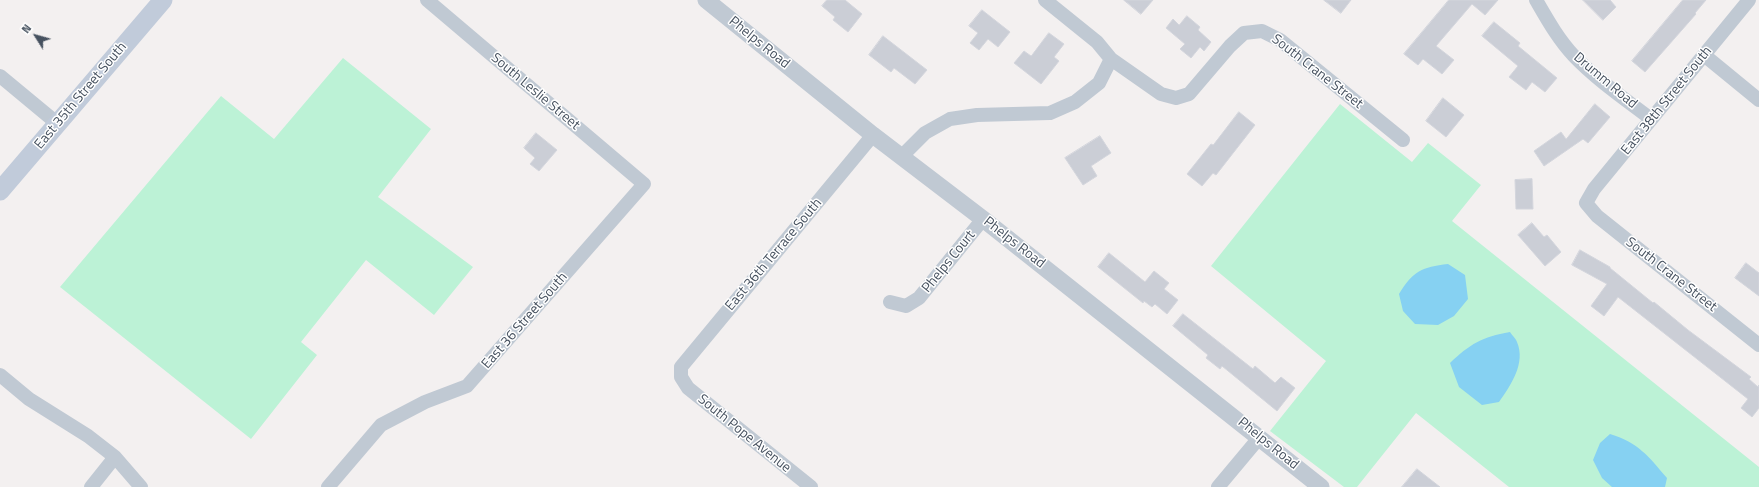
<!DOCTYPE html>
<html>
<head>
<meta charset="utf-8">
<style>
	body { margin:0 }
	#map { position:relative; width:1759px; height:487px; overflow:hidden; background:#f3f0f0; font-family:"Titillium Web",sans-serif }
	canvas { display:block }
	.north { position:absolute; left:16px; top:16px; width:40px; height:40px; -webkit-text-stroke:3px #fff; paint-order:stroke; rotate:307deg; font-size:11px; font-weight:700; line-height:16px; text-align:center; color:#46515f }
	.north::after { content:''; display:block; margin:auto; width:14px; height:18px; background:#46515f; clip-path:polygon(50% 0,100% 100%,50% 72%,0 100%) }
</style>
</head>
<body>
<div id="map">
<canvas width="1759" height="487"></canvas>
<div class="north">N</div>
</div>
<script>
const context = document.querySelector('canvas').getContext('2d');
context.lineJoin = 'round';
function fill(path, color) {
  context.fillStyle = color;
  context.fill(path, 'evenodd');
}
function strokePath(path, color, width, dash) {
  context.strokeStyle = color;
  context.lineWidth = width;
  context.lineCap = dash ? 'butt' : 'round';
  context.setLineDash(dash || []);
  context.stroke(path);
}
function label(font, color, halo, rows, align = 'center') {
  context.font = font + ' "Titillium Web",sans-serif';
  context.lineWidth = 3;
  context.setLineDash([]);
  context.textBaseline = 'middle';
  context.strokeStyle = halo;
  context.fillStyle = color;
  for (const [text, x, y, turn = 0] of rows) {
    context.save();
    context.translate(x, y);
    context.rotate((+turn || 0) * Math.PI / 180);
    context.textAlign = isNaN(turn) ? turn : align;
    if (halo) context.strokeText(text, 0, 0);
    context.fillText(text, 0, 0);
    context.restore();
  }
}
const green = new Path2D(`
	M343,58l88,71 -53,68 95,70 -39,48 -68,-55 -65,82 16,13 -66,84 -191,-152 161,-191 53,43z
	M1340,104l72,58 16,-19 53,42 -29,36 307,246v20h-250l-93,-74 -59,74h-13l-74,-56 56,-70 -115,-95z`);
const water = new Path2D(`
	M1448,264l17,11 3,24 -14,17 -16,9 -23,-1 -12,-13 -4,-17c14,-23 23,-27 49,-30z
	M1510,332c2,3 6,7 7,10 9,21 -6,43 -18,60l-17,3 -23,-18 -9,-24c20,-19 32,-26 60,-31z
	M1610,434c29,9 38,22 57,44l-2,9h-53l-10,-9 -9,-18 7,-17z`);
const building = new Path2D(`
	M827,0h18l17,14 -14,18 -15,-12 2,-3 -13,-11z
	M1124,0h29l-12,14z
	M1324,0h27l-10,13z
	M1449,0h49l-13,15 -13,-11 -36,42 18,14 -12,14 -19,-15 -5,6 -14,-11z
	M1583,0h27l6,7 -13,13z
	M1683,0h23l-11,13 1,1 -51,58 -13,-11z
	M982,10l28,22 -12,15 -10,-8 -9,11 -9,-7 8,-10 -9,-7z
	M1187,16l13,11 -2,3 13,12 -7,9 -4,-4 -9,11 -11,-9 5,-5 -19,-16 7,-9 6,6z
	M1494,22l26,21 -2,3 39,32 -12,14 -13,-10 -6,8 -17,-13 9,-11 -36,-30z
	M1049,33l15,11 -10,13 5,4 -18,23 -27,-21 10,-12 7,5z
	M883,36l44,34 -12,14 -21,-16 -3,4 -22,-17z
	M1443,98l21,17 -18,22 -20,-16z
	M1595,104l15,13 -22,26 -5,-4 -39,27 -10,-15 27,-19 5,7z
	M1239,112l16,13 -39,50 -3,-2 -11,13 -15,-12 24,-30 2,1z
	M536,133l21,17 -18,21 -9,-7 5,-6 -11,-10z
	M1100,136l11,17 -20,13 6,10 -14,9 -18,-27z
	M1532,179l1,30h-17l-1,-29z
	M1532,223l12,14 3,-2 14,17 -16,14 -27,-31z
	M1580,250l30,17v1l43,35 1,-1 34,28 63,47 -2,2 9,8 1,-2v23l-7,9 -11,-9 7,-9 -130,-102 -14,19 -13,-10 16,-22 -35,-19z
	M1109,253l36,29 9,-11 15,12 -5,6 14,11 -11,14 -12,-10 -3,3 -8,-6 -1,2 -45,-36z
	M1746,263l13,10v23l-24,-18z
	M1183,314l70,55 2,-3 20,17 6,-6 14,11 -18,23 -55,-45 -2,3 -14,-11 2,-3 -35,-29z
	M1417,469l23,18h-38z`);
const minor = new Path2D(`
	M1045,0l52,42 14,17 50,35 15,4 13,-4 41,-48 14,-13 18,-2 18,9 123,100
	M1536,0c11,19 22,39 38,56 23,24 51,43 77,63
	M1749,0l-155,189 -8,14 11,13 162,129
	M1704,55l55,45
	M0,76l58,48
	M901,157l24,-24 25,-14 27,-4 73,-2 25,-11 24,-19 12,-24
	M890,302l16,4 13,-8 64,-79
	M0,375l29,24 59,37 27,21 26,30
	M91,487l24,-30
	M328,487l53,-62 44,-23 42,-16 177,-202 -217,-184
	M811,487l-123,-99 -7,-11v-10l192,-232
	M1218,487l41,-49`);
const tertiary = new Path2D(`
	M706,0l167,135 110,84 338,268`);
const secondary = new Path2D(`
	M0,191l163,-191`);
const streetNames = [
	["Phelps Road",759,43,39],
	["South Crane Street",1317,72,38],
	["Drumm Road",1605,81,40],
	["South Leslie Street",535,92,40],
	["East 35th Street South",81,96,-50],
	["East 38th Street South",1667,101,-51],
	["Phelps Road",1014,243,38],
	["East 36th Terrace South",774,255,-50],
	["Phelps Court",949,262,-51],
	["South Crane Street",1671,275,38],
	["East 36 Street South",525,321,-49],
	["South Pope Avenue",744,434,39],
	["Phelps Road",1268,444,39]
];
fill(green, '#bcf2d6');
fill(water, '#86d1f2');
fill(building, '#cbced6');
strokePath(building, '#d3d5dc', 1);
strokePath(minor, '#c0c9d3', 14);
strokePath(tertiary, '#c0c9d3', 17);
strokePath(secondary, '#c1cbda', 19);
label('14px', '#46515f', '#fff', streetNames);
</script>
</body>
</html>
